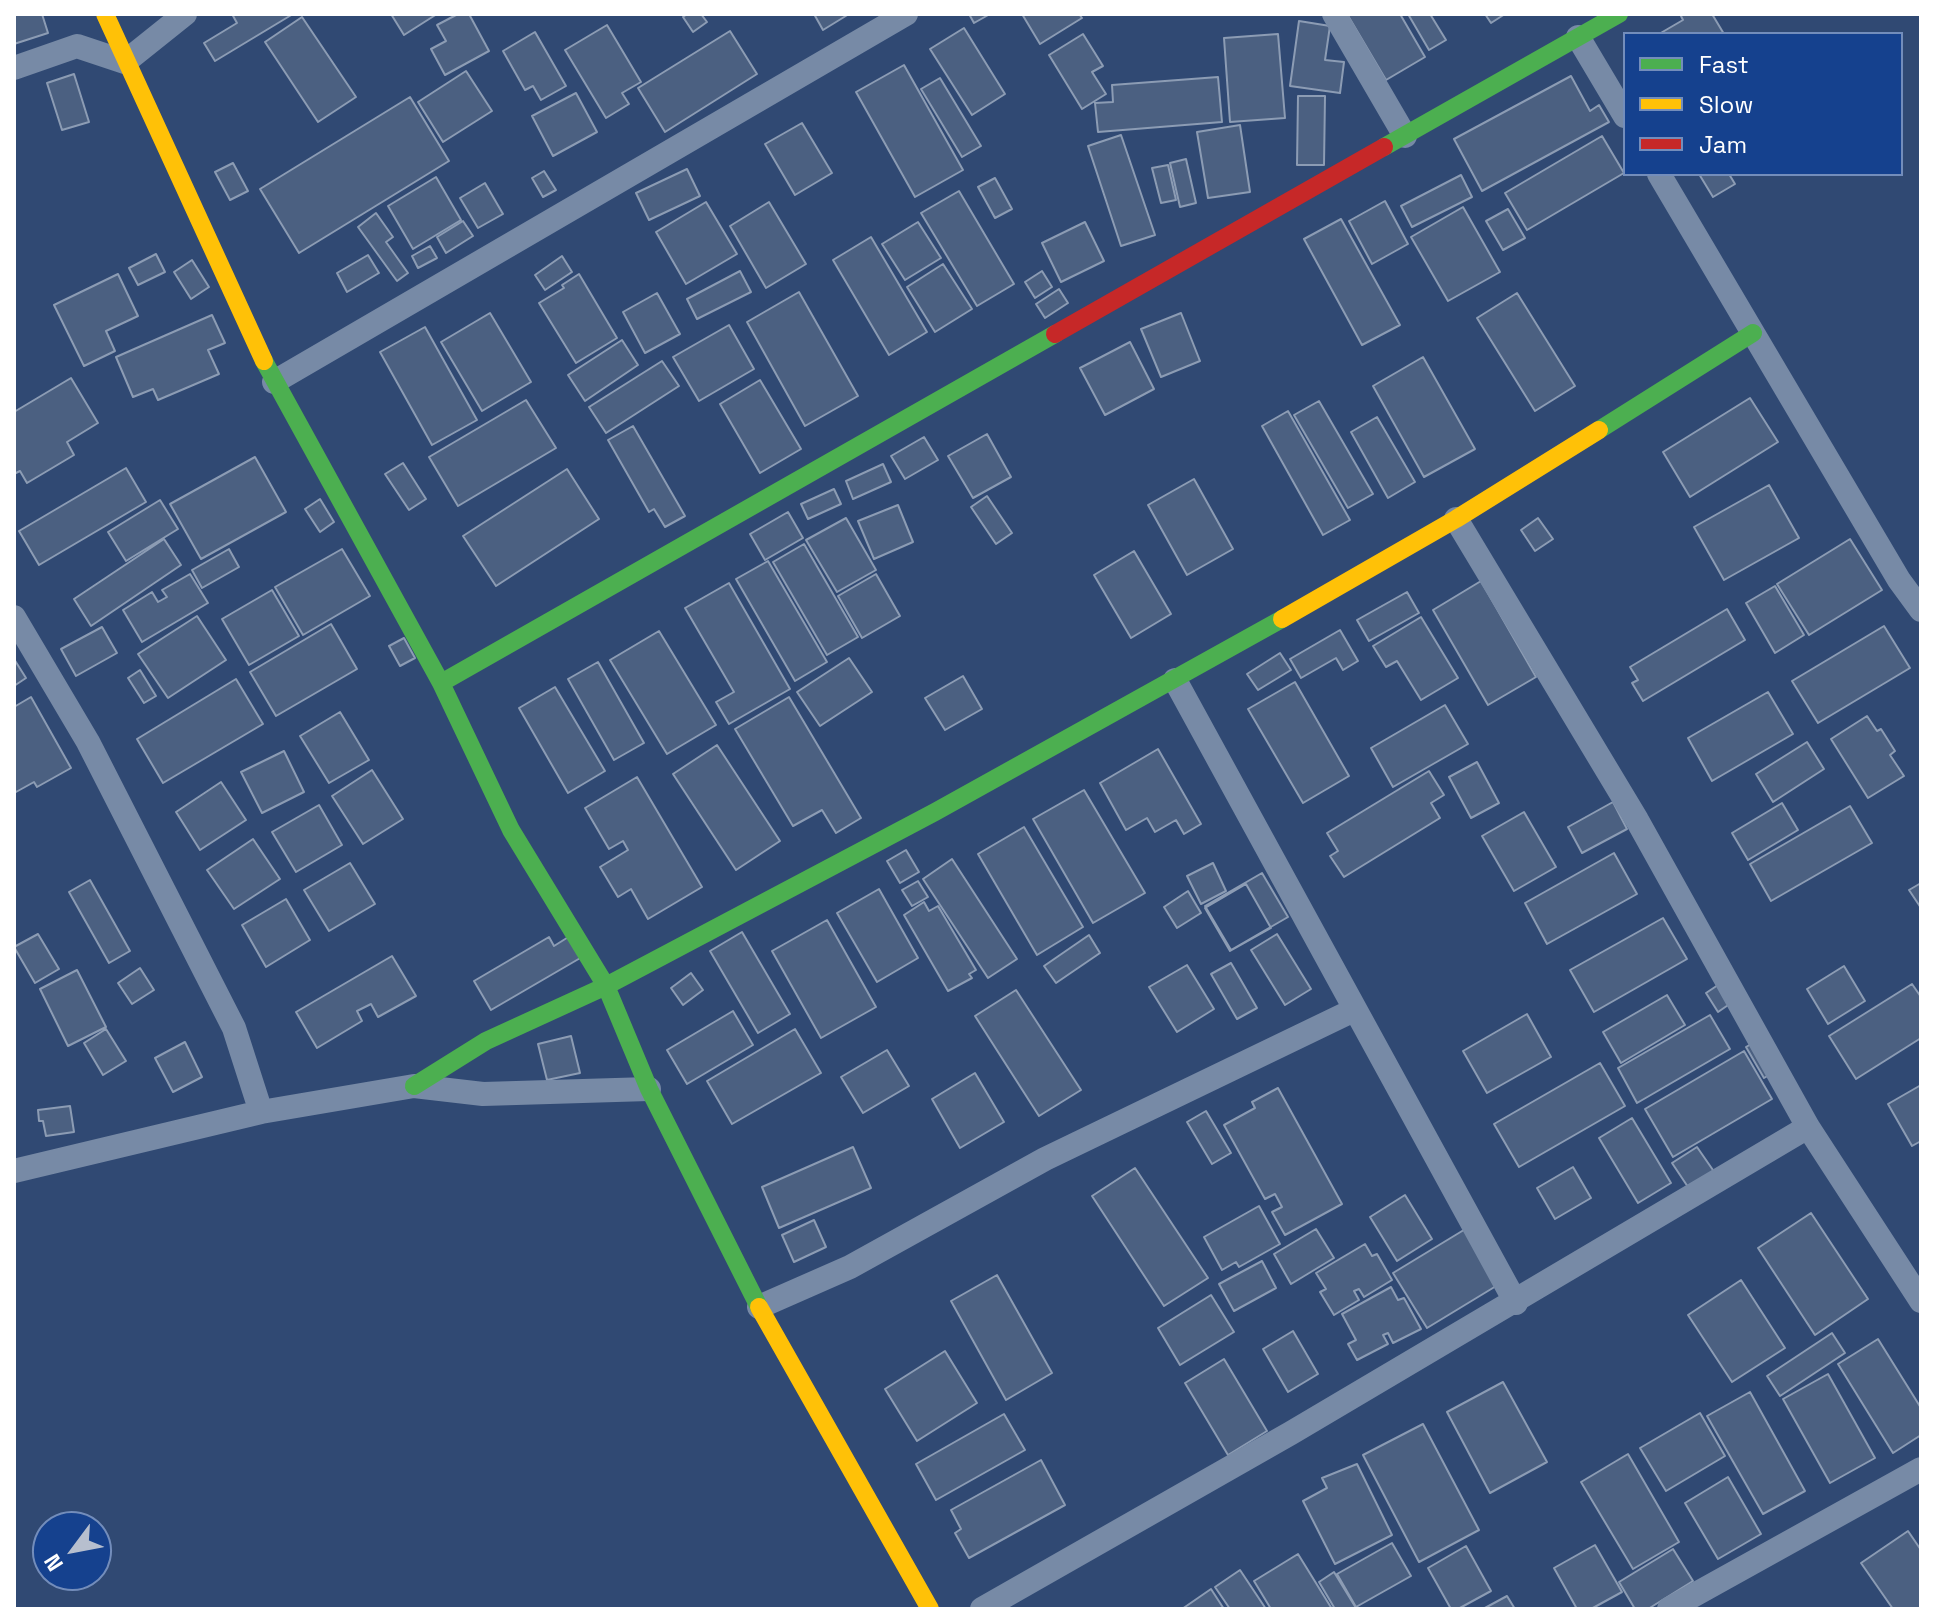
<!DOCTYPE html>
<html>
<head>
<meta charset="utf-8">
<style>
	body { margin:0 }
	#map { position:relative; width:1935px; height:1623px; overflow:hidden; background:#304973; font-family:"Space Grotesk",sans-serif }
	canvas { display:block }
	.frame { position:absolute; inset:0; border:16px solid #fff; pointer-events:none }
	.legend { position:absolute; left:1623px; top:32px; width:280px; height:144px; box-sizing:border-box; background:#15418e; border:2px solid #738dbb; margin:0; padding:10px 14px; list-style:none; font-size:24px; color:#fff }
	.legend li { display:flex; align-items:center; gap:16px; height:40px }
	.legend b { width:40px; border:2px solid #738dbb }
	.north { position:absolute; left:32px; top:1511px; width:80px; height:80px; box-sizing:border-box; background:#15418e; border:2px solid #738dbb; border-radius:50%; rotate:238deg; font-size:22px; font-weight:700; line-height:32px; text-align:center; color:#fff }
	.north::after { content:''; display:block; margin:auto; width:28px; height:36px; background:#b7bfce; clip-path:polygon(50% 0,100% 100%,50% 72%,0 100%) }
</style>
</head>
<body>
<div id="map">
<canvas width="1935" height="1623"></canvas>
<div class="frame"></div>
<ul class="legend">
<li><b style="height:10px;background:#4caf50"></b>Fast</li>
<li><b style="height:10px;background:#ffc107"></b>Slow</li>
<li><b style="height:10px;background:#c62828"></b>Jam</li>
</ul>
<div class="north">N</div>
</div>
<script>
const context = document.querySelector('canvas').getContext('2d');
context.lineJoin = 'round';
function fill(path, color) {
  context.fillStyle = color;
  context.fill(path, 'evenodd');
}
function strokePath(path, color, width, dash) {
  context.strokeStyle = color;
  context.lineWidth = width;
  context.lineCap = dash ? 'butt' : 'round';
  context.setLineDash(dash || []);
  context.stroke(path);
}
const building = new Path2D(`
	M14,14h28l6,19 -34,11z
	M232,14h61l-78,47 -11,-18 33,-20z
	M391,14h46l-33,21z
	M458,14h11l20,37 -44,24 -14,-26 15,-8 -9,-16z
	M687,14h14l6,8 -14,10 -10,-15z
	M814,14h35l-26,16z
	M969,14h21l-16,9z
	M1022,14h57l3,4 -42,26z
	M1347,14h53l25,43 -39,23z
	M1408,14h22l16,26 -17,10z
	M1485,14h20l-14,9z
	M1680,14h32l12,20h-65l24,-14z
	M302,17l54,80 -38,25 -53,-80z
	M1299,21l31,5 -5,34 19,2 -4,31 -50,-7z
	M607,25l34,57 -19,11 7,11 -23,14 -41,-68z
	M964,28l41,66 -33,21 -42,-66z
	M730,31l27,43 -92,58 -27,-44z
	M535,32l31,54 -25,14 -8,-14 -8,4 -22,-39z
	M1083,34l20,32 -11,6 14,22 -24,15 -33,-54z
	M1278,34l7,84 -55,4 -6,-84z
	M904,65l59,105 -48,27 -59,-105z
	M466,71l26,40 -49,31 -25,-40z
	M74,74l15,48 -27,8 -15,-47z
	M1571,76l19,35 9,-6 10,17 -127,69 -28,-52z
	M1218,77l4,45 -124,10 -3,-29 18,-1 -1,-17z
	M940,78l41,68 -19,11 -41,-68z
	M576,93l21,39 -44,24 -21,-40z
	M1298,96h27l-1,69h-27z
	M410,97l39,64 -150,92 -39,-64z
	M802,123l30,50 -37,22 -30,-51z
	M1240,125l10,67 -42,6 -11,-66z
	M1121,135l34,100 -34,11 -33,-100z
	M1602,136l22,37 -97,57 -22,-37z
	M1186,159l10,44 -16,4 -10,-44z
	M233,163l15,28 -18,9 -15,-28z
	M1168,165l8,35 -15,3 -9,-35z
	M687,169l13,27 -51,24 -13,-27z
	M544,171l12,19 -13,7 -11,-19z
	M1699,174h30l6,10 -22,13z
	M1461,175l11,22 -60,30 -11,-21z
	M436,177l25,43 -48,29 -25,-43z
	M995,178l17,31 -17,9 -17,-31z
	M485,183l18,31 -25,14 -18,-30z
	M959,191l55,93 -37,22 -56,-93z
	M1385,201l23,43 -36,20 -23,-43z
	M706,202l31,52 -51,30 -30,-52z
	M769,202l37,62 -40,24 -36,-62z
	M1463,207l37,65 -52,29 -37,-64z
	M1508,209l17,29 -22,12 -17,-29z
	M376,213l17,24 -7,5 22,31 -11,8 -39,-54z
	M1341,219l59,106 -38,20 -58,-106z
	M463,221l10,15 -27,17 -9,-16z
	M918,222l23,36 -36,22 -23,-36z
	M1085,222l19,39 -43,21 -19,-39z
	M871,237l56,95 -38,23 -56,-95z
	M430,246l7,12 -19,10 -6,-12z
	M156,254l9,18 -27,13 -9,-17z
	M368,255l11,18 -32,19 -10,-19z
	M562,256l10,16 -27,18 -10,-15z
	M192,260l17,27 -18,12 -17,-27z
	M943,264l29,45 -37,23 -28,-45z
	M740,271l11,21 -54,27 -10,-20z
	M1042,271l10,16 -17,11 -10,-16z
	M118,274l20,42 -32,15 9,20 -31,15 -30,-61z
	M579,274l38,64 -41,25 -37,-60 25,-15 -2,-3z
	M1059,289l9,14 -23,15 -9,-14z
	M799,292l59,104 -53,30 -58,-104z
	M657,293l23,41 -35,19 -22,-41z
	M1517,293l58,93 -40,25 -58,-93z
	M490,313l41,69 -49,29 -41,-69z
	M1181,313l19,48 -39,16 -20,-48z
	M212,315l13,28 -17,7 11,24 -61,26 -5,-11 -20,8 -17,-40z
	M729,325l25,44 -55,32 -26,-44z
	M425,327l52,93 -45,25 -52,-93z
	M622,340l16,25 -53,36 -17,-26z
	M1130,342l24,47 -49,26 -25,-47z
	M1423,357l52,92 -51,28 -51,-91z
	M662,361l17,25 -73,47 -17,-26z
	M71,378l27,45 -31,19 7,13 -47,28 -7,-12 -6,3v-62z
	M760,380l41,69 -41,24 -40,-69z
	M1750,398l28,44 -88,55 -27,-45z
	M526,400l30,48 -98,58 -29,-49z
	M1319,401l54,93 -25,14 -54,-93z
	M1288,411l62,109 -27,15 -61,-109z
	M1377,417l38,65 -27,16 -37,-66z
	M633,426l52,90 -20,11 -11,-18 -5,3 -41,-72z
	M987,434l24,43 -38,21 -25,-42z
	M924,437l14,23 -33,19 -14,-23z
	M255,457l31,55 -85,47 -31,-55z
	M403,463l23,36 -17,11 -24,-36z
	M883,464l8,18 -38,17 -7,-18z
	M126,468l20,34 -107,63 -20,-34z
	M567,469l32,50 -103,67 -33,-50z
	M1194,479l39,70 -46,26 -39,-70z
	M1769,485l30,53 -75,42 -30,-53z
	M834,489l7,15 -33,15 -7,-15z
	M987,496l25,37 -16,11 -25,-37z
	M320,499l14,23 -14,10 -15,-23z
	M160,500l18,29 -52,32 -18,-29z
	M898,505l15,37 -39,17 -16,-38z
	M788,512l15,26 -38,22 -15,-26z
	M846,518l30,52 -39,22 -31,-52z
	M1538,518l15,21 -18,12 -14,-21z
	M164,539l17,26 -90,61 -17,-27z
	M1850,539l32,51 -73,45 -32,-51z
	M804,544l54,93 -31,18 -54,-93z
	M229,549l10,18 -37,21 -10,-18z
	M342,549l28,47 -67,39 -28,-48z
	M1134,551l37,63 -40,24 -37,-63z
	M768,561l59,101 -32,19 -59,-102z
	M190,574l18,29 -66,39 -19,-32 29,-18 6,10 9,-5 -5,-7z
	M876,574l24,42 -38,22 -24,-42z
	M1481,581l55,96 -48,28 -55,-95z
	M729,583l61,106 -61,35 -13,-22 18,-10 -49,-84z
	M1775,586l29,49 -29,18 -29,-50z
	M272,590l27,46 -50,29 -27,-46z
	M1407,592l12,21 -50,28 -12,-21z
	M1727,609l18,31 -102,61 -11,-18 6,-3 -8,-13z
	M197,616l29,44 -58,38 -30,-44z
	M1421,617l37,61 -37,22 -24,-39 -11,6 -13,-21z
	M331,624l26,45 -81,47 -26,-44z
	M1884,626l26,42 -92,55 -26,-42z
	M102,627l15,26 -41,23 -15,-27z
	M1340,630l18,31 -15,9 -7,-12 -35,20 -11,-19z
	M659,631l57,94 -49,29 -57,-94z
	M404,638l11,20 -15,8 -11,-20z
	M1280,653l11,17 -33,20 -11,-16z
	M849,658l23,34 -52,34 -23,-34z
	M14,659l12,19 -12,8z
	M598,662l46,81 -30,17 -46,-81z
	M140,670l16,26 -12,7 -16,-25z
	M963,676l19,33 -37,21 -20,-32z
	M236,679l27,45 -100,59 -26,-44z
	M1295,682l54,94 -46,27 -55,-94z
	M555,687l50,84 -37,22 -49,-85z
	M1768,692l25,42 -81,47 -24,-43z
	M31,697l40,71 -34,19 -3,-5 -18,10 -2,-3v-82z
	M789,697l72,121 -25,15 -14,-23 -29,16 -58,-97z
	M1445,705l23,39 -75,43 -22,-39z
	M340,712l29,48 -40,23 -29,-47z
	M1867,716l10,15 4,-2 14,22 -5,4 14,21 -36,22 -37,-59z
	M1807,742l17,27 -51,33 -17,-28z
	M717,745l63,96 -44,29 -63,-96z
	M1158,749l43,75 -17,10 -8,-14 -21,12 -8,-14 -21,12 -26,-47z
	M284,751l20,41 -42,21 -21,-41z
	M1477,762l22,41 -28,15 -22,-41z
	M372,770l31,49 -40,25 -31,-48z
	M1429,771l15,24 -13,8 9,15 -96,59 -14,-21 8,-5 -11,-18z
	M637,777l65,110 -54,32 -17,-30 -13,8 -18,-30 28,-17 -5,-9 -14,8 -24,-41z
	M221,782l25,38 -46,30 -24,-38z
	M1084,790l61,103 -52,30 -60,-104z
	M1613,802l14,27 -45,24 -14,-26z
	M1782,803l16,27 -50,30 -16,-27z
	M319,805l23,40 -46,27 -24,-40z
	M1850,806l22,37 -101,58 -21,-37z
	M1524,812l32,55 -42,24 -32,-55z
	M1024,827l59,100 -46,28 -59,-101z
	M253,839l27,40 -46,30 -27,-39z
	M906,850l13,22 -19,11 -13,-22z
	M1614,853l23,41 -90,50 -22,-41z
	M952,859l65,100 -29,19 -65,-99z
	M350,863l25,41 -46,27 -25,-41z
	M1213,863l13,28 -25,13 -14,-28z
	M1262,873l26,44 -57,33 -26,-44z
	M90,880l40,71 -21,12 -40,-71z
	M918,881l10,16 -16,9 -10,-16z
	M1921,883v25l-12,-18z
	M1246,884l25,44 -41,23 -25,-43z
	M879,889l39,69 -41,24 -40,-69z
	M1188,891l13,22 -24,15 -13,-21z
	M286,899l24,41 -44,27 -24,-42z
	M924,902l5,9 9,-5 38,64 -7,4 3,4 -24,13 -44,-76z
	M1663,918l24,41 -93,53 -24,-42z
	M827,920l49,87 -55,31 -49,-87z
	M742,932l48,82 -32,19 -48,-82z
	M38,934l21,35 -24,14 -21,-36z
	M1277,934l34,55 -26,16 -34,-55z
	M1089,935l11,18 -44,30 -12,-17z
	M570,936l12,21 -91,53 -17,-29 75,-44 5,9z
	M392,956l24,40 -38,21 -7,-13 -14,7 5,10 -45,27 -21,-36z
	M1231,963l26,45 -20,11 -26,-45z
	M1187,965l27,44 -37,23 -28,-45z
	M1844,966l21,35 -37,23 -21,-35z
	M140,968l14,22 -22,14 -14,-21z
	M77,970l29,57 -38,19 -28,-57z
	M691,973l12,17 -20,15 -12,-17z
	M1721,983l13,18 -16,11 -12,-19z
	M1912,984l9,13v41l-65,41 -27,-43z
	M1016,990l65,100 -42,26 -64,-100z
	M1667,995l18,30 -64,38 -18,-31z
	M733,1011l20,34 -66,39 -20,-34z
	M1527,1014l24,43 -64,36 -24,-42z
	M1710,1015l20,34 -93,54 -19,-35z
	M106,1029l20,32 -23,14 -19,-32z
	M795,1029l26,44 -89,51 -25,-43z
	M571,1036l9,37 -33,7 -9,-36z
	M1758,1040l18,31 -12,7 -18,-31z
	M185,1042l17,35 -29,15 -18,-34z
	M887,1050l22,36 -46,27 -22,-36z
	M1744,1051l28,48 -99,58 -28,-48z
	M1600,1063l25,43 -106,61 -25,-43z
	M975,1073l29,49 -44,26 -28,-49z
	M1921,1085v56l-9,5 -24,-42z
	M1278,1088l64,116 -57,31 -13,-23 10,-5 -7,-13 -10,5 -41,-74 31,-17 -3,-6z
	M70,1106l4,26 -28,4 -3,-15h-4l-1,-11z
	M1206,1111l25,42 -19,11 -25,-42z
	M1632,1118l39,65 -33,20 -39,-65z
	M853,1147l18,41 -92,40 -17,-41z
	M1697,1147l18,26 -25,17 -18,-27z
	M1573,1167l18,31 -36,21 -18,-31z
	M1135,1168l73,110 -44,28 -72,-110z
	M1405,1195l27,44 -35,22 -27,-44z
	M1259,1206l21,38 -41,23 -3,-5 -14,8 -18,-33z
	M1811,1213l57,86 -53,36 -57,-87z
	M814,1220l12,27 -32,15 -12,-27z
	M1472,1225l34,55 -79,48 -34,-55z
	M1316,1229l18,29 -43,26 -17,-30z
	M1365,1244l7,12 5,-2 15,26 -28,17 -5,-8 -5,2 5,9 -25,15 -14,-23 6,-3 -10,-16z
	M1262,1261l14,27 -42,23 -15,-27z
	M997,1275l55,98 -46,27 -55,-99z
	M1741,1280l44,68 -53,34 -44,-67z
	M1391,1287l7,13 6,-2 17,31 -28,14 -5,-10 -5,2 5,9 -31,16 -9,-16 8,-4 -14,-26z
	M1211,1295l23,37 -54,33 -22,-37z
	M1293,1331l25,43 -30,18 -25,-43z
	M1832,1333l13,20 -65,43 -13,-20z
	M1878,1339l43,69v27l-28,18 -55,-89z
	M945,1351l32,52 -60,38 -32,-52z
	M1224,1359l43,72 -39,24 -43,-72z
	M1828,1374l47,84 -45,25 -47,-84z
	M1503,1382l44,80 -57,31 -43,-81z
	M1750,1392l55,99 -42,23 -56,-98z
	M1700,1413l25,43 -59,35 -26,-43z
	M1004,1414l21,36 -89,50 -20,-36z
	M1423,1424l56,106 -60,32 -56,-107z
	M1628,1454l51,88 -46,27 -52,-87z
	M1041,1460l24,45 -96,53 -14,-25 6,-4 -10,-19z
	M1357,1464l35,71 -57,29 -32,-63 24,-13 -5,-10z
	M1728,1477l33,57 -43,25 -33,-56z
	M1908,1531l13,19v59h-28l-32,-46z
	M1392,1543l19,33 -55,31 -19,-33z
	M1595,1545l27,47 -31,17h-14l-23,-41z
	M1466,1546l25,45 -33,18h-7l-23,-41z
	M1673,1549l20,32 -45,28h-13l-16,-27z
	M1298,1554l34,55h-61l-17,-28z
	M1240,1570l26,39h-36l-15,-22z
	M1334,1572l22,36 -2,1h-19l-16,-27z
	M1211,1589l13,20h-42z
	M1507,1596l8,13h-32z`);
const street = new Path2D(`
	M1334,14l71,122
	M1578,37l47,79
	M14,68l63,-22 48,16 60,-48
	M1659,174l240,406 22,30
	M274,382l632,-368
	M1456,519l181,301 171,307 113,174
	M14,617l74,125 146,286 27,84
	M1175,680l341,623
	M14,1171l247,-59 153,-26 69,8 166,-5
	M759,1307l91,-40 195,-108 309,-149
	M982,1609l309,-176 517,-306
	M1669,1609l252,-140`);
const fast = new Path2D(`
	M1384,147l235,-133
	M264,361l177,322 70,147 95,156 43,103 110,218
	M1599,430l154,-97
	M441,683l614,-349
	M414,1086l72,-45 120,-55 329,-174 347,-193`);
const slow = new Path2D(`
	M105,14l159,347
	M1282,619l174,-100 143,-89
	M759,1307l171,302`);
const jam = new Path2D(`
	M1055,334l329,-187`);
fill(building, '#4b6081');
strokePath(building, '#8c9cb4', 2);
strokePath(street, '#778aa6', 24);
strokePath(fast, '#4caf50', 18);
strokePath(slow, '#ffc107', 18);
strokePath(jam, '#c62828', 18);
</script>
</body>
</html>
